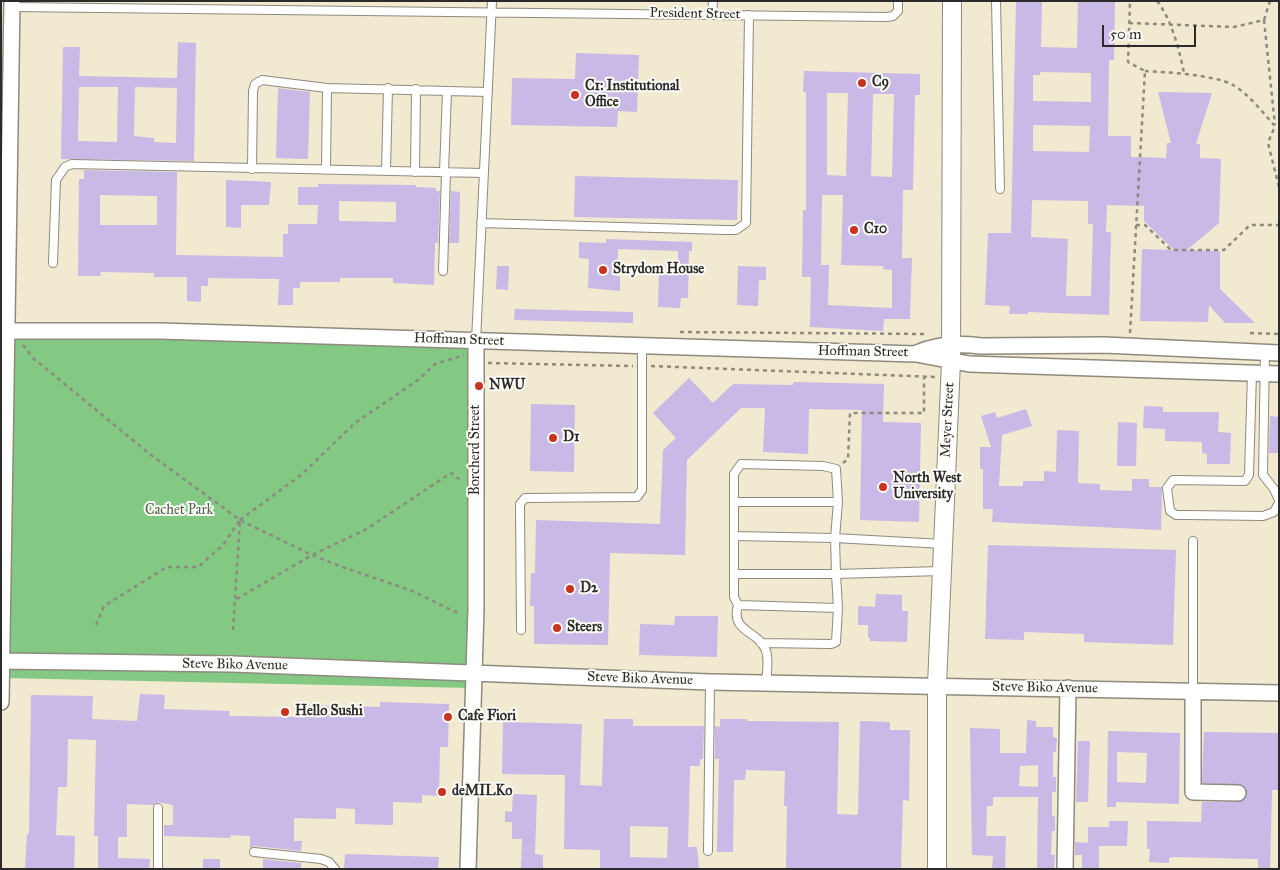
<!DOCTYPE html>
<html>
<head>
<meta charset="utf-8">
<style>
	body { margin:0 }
	#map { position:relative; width:1280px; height:870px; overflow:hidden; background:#f1e9d0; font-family:"IM FELL Great Primer",serif }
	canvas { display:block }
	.frame { position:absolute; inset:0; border:2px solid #2b2b2b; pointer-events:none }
	.scale { position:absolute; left:1102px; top:25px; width:94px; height:22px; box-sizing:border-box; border:2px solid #2b2b2b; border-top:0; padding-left:6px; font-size:15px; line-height:18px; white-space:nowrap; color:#2b2b2b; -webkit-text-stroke:4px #fdfcf7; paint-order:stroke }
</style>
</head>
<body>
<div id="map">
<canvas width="1280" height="870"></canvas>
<div class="frame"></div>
<div class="scale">50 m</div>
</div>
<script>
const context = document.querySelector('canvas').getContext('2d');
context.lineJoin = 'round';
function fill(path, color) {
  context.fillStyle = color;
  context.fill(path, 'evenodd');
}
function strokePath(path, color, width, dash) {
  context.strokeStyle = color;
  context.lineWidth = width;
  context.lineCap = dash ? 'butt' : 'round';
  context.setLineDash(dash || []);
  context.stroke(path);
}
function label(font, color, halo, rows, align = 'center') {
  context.font = font + ' "IM FELL Great Primer",serif';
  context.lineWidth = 4;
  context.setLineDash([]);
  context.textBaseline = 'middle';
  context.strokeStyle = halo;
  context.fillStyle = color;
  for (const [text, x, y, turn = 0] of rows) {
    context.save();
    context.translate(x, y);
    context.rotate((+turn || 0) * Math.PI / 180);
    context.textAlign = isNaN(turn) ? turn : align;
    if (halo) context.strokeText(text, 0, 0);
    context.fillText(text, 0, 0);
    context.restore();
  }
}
const green = new Path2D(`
	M10,335l469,12 -7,341 -469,-10z`);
const building = new Path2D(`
	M1016,1h26l-1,46 36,1 1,-47h37l-1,59h-5l-1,76h23v21l35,1 1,-15h4l-13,-51 54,1 -16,51h4v14l21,1 -2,64 -32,27 33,1v38l35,34h-30l-16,-18 -1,17 -68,-1 2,-72 32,1 -30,-29v-15l-37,-1 -1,27h5l-2,83 -81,-3v2h-19l1,-8 -25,-1 3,-72h23zM1040,72l51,1v29l-58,-1v-26h7zM1033,125l57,1 -1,26 -56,-1zM1032,200l56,1v23h5l-2,72h-25l2,-57 -37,-2z
	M178,42l18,1 -2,118 -133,-2 2,-112h17l-1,29 98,2zM79,87h39l-1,55 -39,-1zM135,87l42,1 -1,55 -22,-1v-4l-20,-2z
	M576,53l63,2 -2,57 -19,-1 -1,16 -106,-2 1,-47 63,1z
	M804,71l116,3v21h-5l-2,95h-10l-1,68h10l-2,61h-26l-1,12 -73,-4 1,-50h-9l1,-67h3v-118h-3zM827,93h21l-2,83 -19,-1zM873,94h21l-2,83 -21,-1zM822,195h21l-2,70 42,1v3l9,1v38l-64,-3 1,-40h-8z
	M278,88l32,4 -2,67 -32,-1z
	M84,170l93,2 -1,83 107,2v-23h5v-10h29l1,-19h-20v-18h20v-3l98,1v2l20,1v3h4l-2,52h-3l-1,42 -41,-2v-5h-53v4h-40v6h-7v17h-15l1,-26 -71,-1v8h-7v16l-14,-1v-24h-33v-4l-53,-1 -1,4h-22l1,-97h5zM100,195l57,1v29h-57zM339,201l57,1v20l-57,-1z
	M575,176l163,4 -1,40 -163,-3z
	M226,180l45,2 -2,23h-28v23l-15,-1z
	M451,191l9,1 -1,51h-10z
	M606,239l86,3v9h-3l-1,47h-7l-1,10 -22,-1 1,-34h19v-22l-60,-2 -1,27h3v15l-32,-3 1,-29 -10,-1v-16l27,1z
	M497,266h12l-1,24 -12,-1z
	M738,266l28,1v13h-7l-1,26 -21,-1z
	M515,309l118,3v11l-119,-3z
	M689,378l24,25 20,-19 60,1v-3l91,2 -1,38 38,1 -2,99 -59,-2 2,-110 -53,-1 -1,45 -45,-2 2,-44h-24l-54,52 -2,95 -75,-2 -2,92 -74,-1v-38h-4l1,-33h4l1,-53 124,4 3,-74 13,-12 -23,-25z
	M531,404l44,1 -1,67 -44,-1z
	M1144,406l19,1v5h56l-1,20 13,1 -1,31h-23v-10l-5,-1v-11l-37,-1v-12l-22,-1z
	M1026,409l6,17 -30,9 -3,51h24v-5h21v-10l12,1 1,-42 22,1 -1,52 22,1v6l32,1v-12h17v8h13l-1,43 -169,-8 1,-13h-10v-40h-3v-22h11l-10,-31 14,-4 2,6z
	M1270,416l9,1v36h-10z
	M1118,422l19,1 -1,43h-19z
	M988,545l188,5 -3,95 -89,-3v-8l-60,-2v8l-39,-1z
	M876,594l26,1v16h6l-1,31 -37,-1v-3h-2v-13h-10v-19l17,1z
	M675,616h43l-1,41 -78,-2 1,-31 34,1z
	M140,694l25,1 -1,14 66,2 -1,5 77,1v-12l74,2v-5l69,2 -1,43h-8l-1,49 -17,-1v8l-29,-1v23l-38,-1v-15l-19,-1v11l-42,-1v23h8l-1,10 -46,-5 -5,2v-12l-19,-1 -1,3 -66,-2v-11h9v-20l-15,-3 -4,3 -27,-1v33h-9v21l32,1 -1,10h-51v-33h-4l2,-96 -28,-1 -1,48h-9l-2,48 19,1 -1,33h-49l2,-35h2l2,-139 62,1 -1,23 45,2z
	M604,719h29v7h71l-1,33h-3v7h-10l-2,81h9l2,22h-99v-19l-36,-1 1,-74 -63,-1 1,-52 79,2 -2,61 22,1zM630,826l38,1 -1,31 -37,-1z
	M720,719h27v2l92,1 -2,92 21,1 2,-94 30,1v8h20l-1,71 -6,-1 -2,69h-115l1,-63h-3l1,-35 -39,-1 -1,10h-11l-1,72h-16l2,-93h-4v-33l5,1z
	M1027,720l9,1v6h17v10l4,1 -1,14h-3v25h3v15h-4v24h3v15h-3l-1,24h4l-1,14h-17l1,-72h-45v9h-6l-1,30h20l-1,33h-13l1,-13 -21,-1 -2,-127 30,1v24h26zM1038,765v22l-19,-1 1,-20z
	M1108,731l72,2 -1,71 -63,-2v5h-9zM1117,752l30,1 -1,30 -29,-1z
	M1204,732l75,1v57h-7l-2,79h-12v-10l-84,-2 -5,1v5l-20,-1 1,-13h-3v-28l54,1 1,-20h36l8,-5v-8l-4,-4 -40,-2z
	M1078,741h12l-2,61h-12z
	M513,794l24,1 -2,59 8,1v14h-22l1,-30h-10v-17h-7v-11l7,1z
	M1109,821h19l-1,25h-28v23h-17v-14h-7v-13l13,1v-16h21z
	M345,854l94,3 -1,12h-94z
	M203,859h17v10h-17z
	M263,859l38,4v6h-38z`);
const path = new Path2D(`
	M1157,1c14,17 23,51 27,72
	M1264,20l11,105
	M1129,23l105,4 30,-7 6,-19
	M1145,71c21,1 71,4 88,14 17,10 29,27 42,41l-7,17 11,44
	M1136,225h9l26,25h53l26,-25h29
	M680,332l247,2
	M1130,333l15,-262 -17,-9 2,-61
	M1250,333l29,1
	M23,345l10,13 118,97 89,65 72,35 33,13 65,22 50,24
	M488,363l145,3
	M651,366l285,11
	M843,463l5,-4 2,-46h74v-37
	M240,520l61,-45 54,-52 63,-43 17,-16 29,-9
	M96,625l8,-19 63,-39h31l25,-22 17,-25 -5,80
	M233,630l2,-30 77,-45 53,-25 86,-57 12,9`);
const service = new Path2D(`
	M996,1l4,188
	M12,7l874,10 7,-1 5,-5v-10
	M712,15l1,-14
	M252,169l1,-78 2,-7 7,-4 65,8 161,4
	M326,170l1,-82
	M386,171l2,-83
	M415,172l1,-83
	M444,172l3,-81
	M481,223l244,7h11l10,-7 3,-208
	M53,263l3,-83 9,-13 7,-3 411,9
	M443,271l3,-99
	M476,341l16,-340
	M1265,352l-2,123 11,14 5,11
	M1252,373l-3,102 -4,6 -72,-1 -6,8 3,23 6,4h12l75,1 11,-4 5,-9
	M734,502h104
	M941,571l-105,3 2,34 -100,-3 -4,-8v-123l7,-10 82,2 13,3 2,33 -3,36 108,6
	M734,574h102l-1,-36 -101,-2
	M738,605c-8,28 21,25 28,46 3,9 1,22 0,32
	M521,630l-1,-126 5,-6 112,-1 5,-7v-144
	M761,643l70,1 5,-2 2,-34
	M1193,691v-150
	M708,851l2,-169
	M254,852l67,7 8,3 6,7
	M158,869v-61`);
const minor = new Path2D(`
	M1,331h159l756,23 53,10 310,10
	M917,353c21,-9 41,-10 64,-7l123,-1 175,8
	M1,661l231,3 478,18 569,11
	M1193,691v101l45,1
	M1,702l11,-701
	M468,869l8,-261v-267
	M1065,869l3,-181`);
const tertiary = new Path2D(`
	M937,869v-184l14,-324 1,-360`);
const markers = [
	[862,83,5,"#c8321e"],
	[575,95,5,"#c8321e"],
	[854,230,5,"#c8321e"],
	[603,270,5,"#c8321e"],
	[479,386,5,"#c8321e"],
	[553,438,5,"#c8321e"],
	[883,487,5,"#c8321e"],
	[570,589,5,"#c8321e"],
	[557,628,5,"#c8321e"],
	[285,712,5,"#c8321e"],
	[448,717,5,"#c8321e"],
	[442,792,5,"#c8321e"]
];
const streetNames = [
	["President Street",695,14,1],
	["Hoffman Street",459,340,2],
	["Hoffman Street",863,352,1],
	["Meyer Street",948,420,-87],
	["Borcherd Street",476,450,-90],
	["Steve Biko Avenue",235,665,1],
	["Steve Biko Avenue",640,679,2],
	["Steve Biko Avenue",1045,688,1]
];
const poiNames = [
	["C9",872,83],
	["C1: Institutional",585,87],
	["Office",585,103],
	["C10",864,230],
	["Strydom House",613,270],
	["NWU",489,386],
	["D1",563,438],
	["North West",893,479],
	["University",893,495],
	["D2",580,589],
	["Steers",567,628],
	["Hello Sushi",295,712],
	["Cafe Fiori",458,717],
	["deMILKo",452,792]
];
const parkNames = [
	["Cachet Park",179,511]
];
fill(green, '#83c984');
fill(building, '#c8b9e6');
strokePath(service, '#8e8a7e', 10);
strokePath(minor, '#8e8a7e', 18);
strokePath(tertiary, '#8e8a7e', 20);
strokePath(path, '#8e8a7e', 2.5, [4, 4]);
strokePath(service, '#fff', 8);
strokePath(minor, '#fff', 15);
strokePath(tertiary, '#fff', 18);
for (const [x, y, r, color] of markers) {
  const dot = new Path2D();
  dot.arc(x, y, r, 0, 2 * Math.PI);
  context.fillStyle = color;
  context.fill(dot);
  strokePath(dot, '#fdfcf7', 2);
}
label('14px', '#2b2b2b', '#fdfcf7', streetNames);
label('bold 14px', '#2b2b2b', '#fdfcf7', poiNames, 'left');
label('14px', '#4a624a', '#fdfcf7', parkNames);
</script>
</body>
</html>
